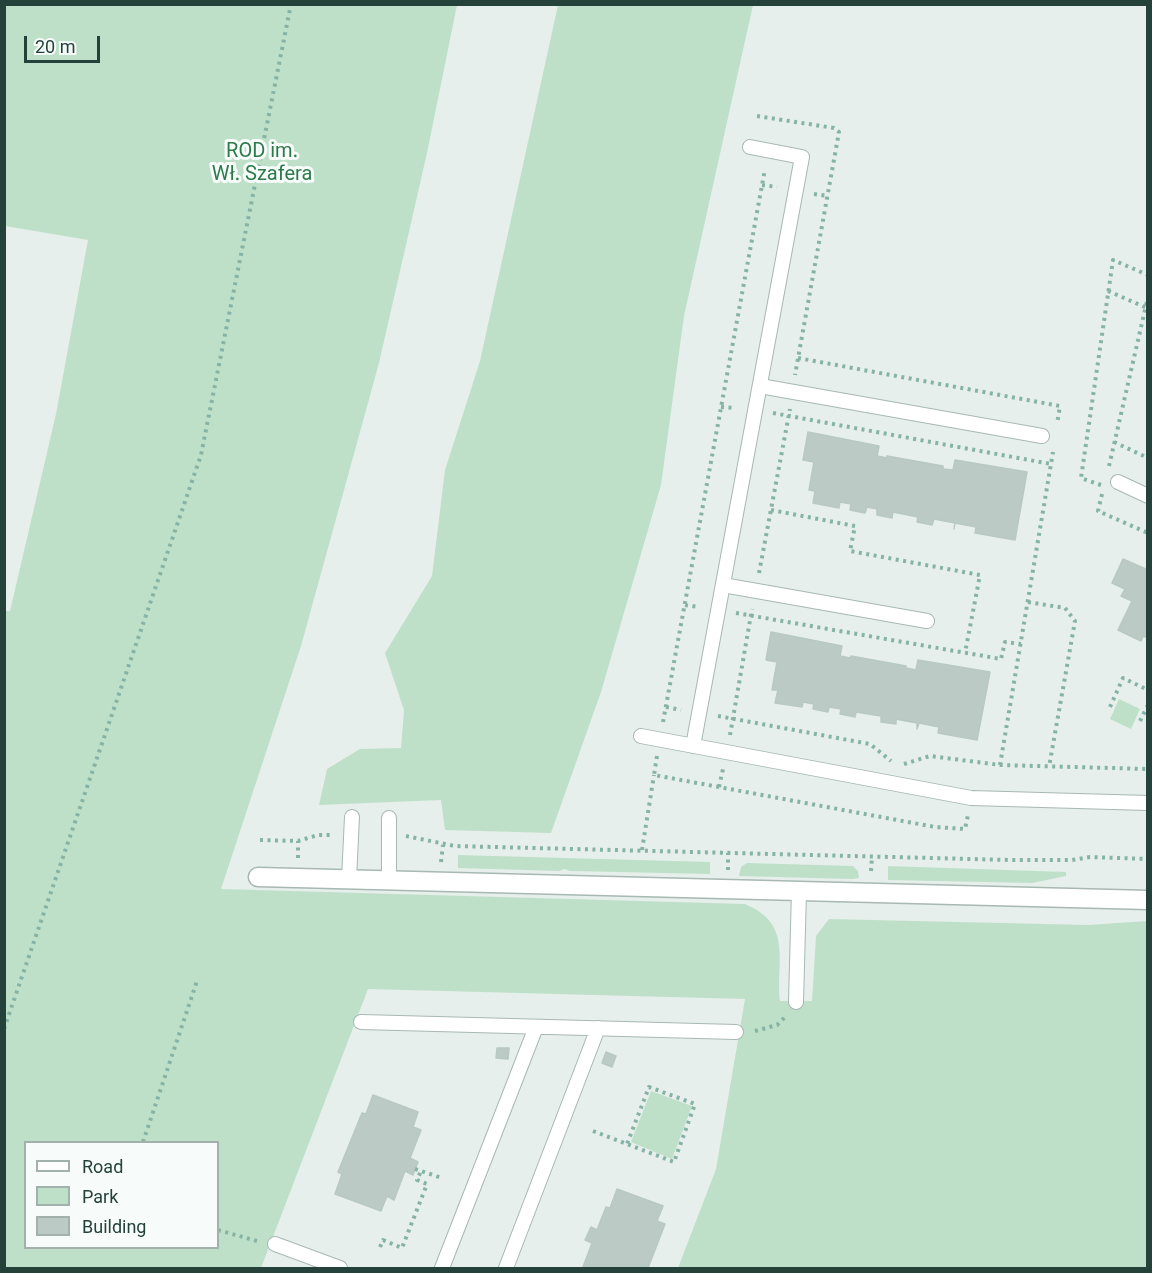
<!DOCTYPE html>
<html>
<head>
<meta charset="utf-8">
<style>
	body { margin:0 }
	#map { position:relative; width:1152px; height:1273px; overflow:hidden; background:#e6efeb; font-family:Roboto,sans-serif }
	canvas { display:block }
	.frame { position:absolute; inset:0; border:6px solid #24423a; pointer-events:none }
	.legend { position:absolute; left:24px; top:1141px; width:195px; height:108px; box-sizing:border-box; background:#f7fbf9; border:2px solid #a3b1ad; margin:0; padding:8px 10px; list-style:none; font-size:18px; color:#24423a }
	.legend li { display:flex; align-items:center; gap:12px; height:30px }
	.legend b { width:30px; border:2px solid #a3b1ad }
	.scale { position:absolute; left:24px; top:36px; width:76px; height:27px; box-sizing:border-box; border:3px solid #24423a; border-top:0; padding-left:8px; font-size:18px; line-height:21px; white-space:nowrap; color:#24423a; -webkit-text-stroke:4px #f7fbf9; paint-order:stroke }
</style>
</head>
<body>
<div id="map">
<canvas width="1152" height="1273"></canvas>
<div class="frame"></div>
<ul class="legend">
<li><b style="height:8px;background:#fff"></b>Road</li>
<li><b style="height:16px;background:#bfe0c8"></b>Park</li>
<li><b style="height:16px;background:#bbcac4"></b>Building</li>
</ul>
<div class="scale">20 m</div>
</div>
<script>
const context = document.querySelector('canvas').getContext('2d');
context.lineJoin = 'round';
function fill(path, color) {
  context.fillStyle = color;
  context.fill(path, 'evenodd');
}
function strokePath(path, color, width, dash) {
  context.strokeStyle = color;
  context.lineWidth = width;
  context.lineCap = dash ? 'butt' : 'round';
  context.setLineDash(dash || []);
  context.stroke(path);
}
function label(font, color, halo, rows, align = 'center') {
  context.font = font + ' Roboto,sans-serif';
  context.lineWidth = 6;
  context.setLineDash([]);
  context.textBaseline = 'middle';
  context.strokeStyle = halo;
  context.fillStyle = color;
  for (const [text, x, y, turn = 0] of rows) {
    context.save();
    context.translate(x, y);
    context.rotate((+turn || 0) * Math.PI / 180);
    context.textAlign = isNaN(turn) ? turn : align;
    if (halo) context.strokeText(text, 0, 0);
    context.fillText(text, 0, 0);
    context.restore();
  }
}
const green = new Path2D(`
	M4,5h453l-30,148 -48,210 -78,283 -80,243 524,15c48,20 31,56 35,97h32l4,-65 13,-17 259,6 59,-4v347h-469l38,-99 29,-170 -377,-10 -107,279h-256v-657h5l46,-197 32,-174 -83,-14zM26,1142h192v106h-192z
	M558,5h195l-69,311 -23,169 -60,207 -50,141 -106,-3 -4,-30 -122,5 8,-36 33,-20 41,-1 3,-38 -19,-57 47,-77 13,-106 35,-109z
	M1119,699l21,10 -9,20 -21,-10z
	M458,855l252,7v12l-140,-3 -6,-2 -4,2 -102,-3z
	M747,863l106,3 5,5 1,7 -7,1 -113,-3 2,-9z
	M888,866l178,6v4l-34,7 -144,-3z
	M651,1091l41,15 -20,53 -41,-17z`);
const building = new Path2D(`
	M808,432l71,14 -2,10 10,2v-2l56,10v3l10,1 2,-10 72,12 -12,68 -40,-7 1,-6 -21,-4 -1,6 1,-6 -21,-4 -2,6 -15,-3 1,-5 -25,-5 -1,6 -15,-3v-6l-10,-2 -2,6 -15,-3 1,-6 -11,-2 -1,6 -26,-5 2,-12 -6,-1 5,-28 -11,-2z
	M1123,559l25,11v68l-5,-2 -2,5 -23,-11 14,-29 -11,-5 4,-7 -13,-6z
	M771,632l71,14 -2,10 10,2 1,-2 55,10v2l10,2 2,-10 72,12 -13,68 -39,-7 1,-6 -20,-4 -2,6v-6l-11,-2 -10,-2v5l-15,-2v-6l-25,-4 -1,5 -15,-3 1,-5 -12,-2 -1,5 -15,-3 1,-5 -11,-2 -1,5 -27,-4 3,-13h-6l5,-28 -11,-2z
	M497,1048h12l-1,11 -12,-1z
	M606,1052l10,4 -4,11 -10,-4z
	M373,1095l45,17 -5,15 8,3 -11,28 8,4 -5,13 -8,-4 -11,29 -7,-4 -6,15 -46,-17 7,-20 -4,-2 24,-59 4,1z
	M617,1189l46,17 -6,15 8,3 -17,44h-61l-4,-1 9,-24 -7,-3 6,-13 6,3 9,-23 4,1z`);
const path = new Path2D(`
	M757,116l77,12 5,4 -44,243
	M762,185l15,2
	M814,194l14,2
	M1108,291l39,17
	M798,358l262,48 -3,18
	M721,407l15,1
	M773,413l278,51
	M1114,442l34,16
	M1109,466l39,-169
	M1101,485l-20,-7 32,-218 35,15
	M1102,494l-4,17 50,22
	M771,510l84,16 -5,25 130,24 -15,78
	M759,573l31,-164
	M1028,602l37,6 10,13 -26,146
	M685,605l14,2
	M736,613l265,46 4,-17 16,2
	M666,707l15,3
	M1110,707l13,-29 25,12
	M718,716l152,28 21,17
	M1140,721l8,-16
	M663,722l102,-553
	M730,735l22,-126
	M657,756l-3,19 281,52 30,2 3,-14
	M904,764l26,-8 70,9 148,4
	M1000,765l53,-313
	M719,787l4,-18
	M406,836l49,10 555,14h62l18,-3 58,2
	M260,840l38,1 20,-6h15
	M642,850l12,-75
	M298,858v-17
	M441,862l2,-17
	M728,870v-17
	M871,871l1,-14
	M4,1029l197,-574 90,-451
	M755,1031l22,-6 8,-8
	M593,1131l81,31 21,-58 -46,-17 -22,57
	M143,1142l54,-161
	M415,1169l27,9
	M218,1230l39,11
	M380,1247l3,-7 19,8 25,-64 -10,-4 4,-9`);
const service = new Path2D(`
	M760,386l282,50
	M1118,482l30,14
	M723,585l204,36
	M641,736l330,62 177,5
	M693,746l109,-589 -52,-10
	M349,879l3,-62
	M389,880v-62
	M796,1002l3,-111
	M361,1022l375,10
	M275,1244l65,24
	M442,1268l94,-241
	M506,1268l92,-240`);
const minor = new Path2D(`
	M258,877l890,23`);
const parkNames = [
	["ROD im.",262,152],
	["Wł. Szafera",262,175]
];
fill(green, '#bfe0c8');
fill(building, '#bbcac4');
strokePath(building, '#b8c9c2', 1.5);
strokePath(service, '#a8b8b2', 16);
strokePath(minor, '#a8b8b2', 21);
strokePath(path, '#86b3a5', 4, [3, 4.5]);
strokePath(service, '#fff', 14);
strokePath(minor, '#fff', 18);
label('20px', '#2d7a4b', '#f7fbf9', parkNames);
</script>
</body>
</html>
